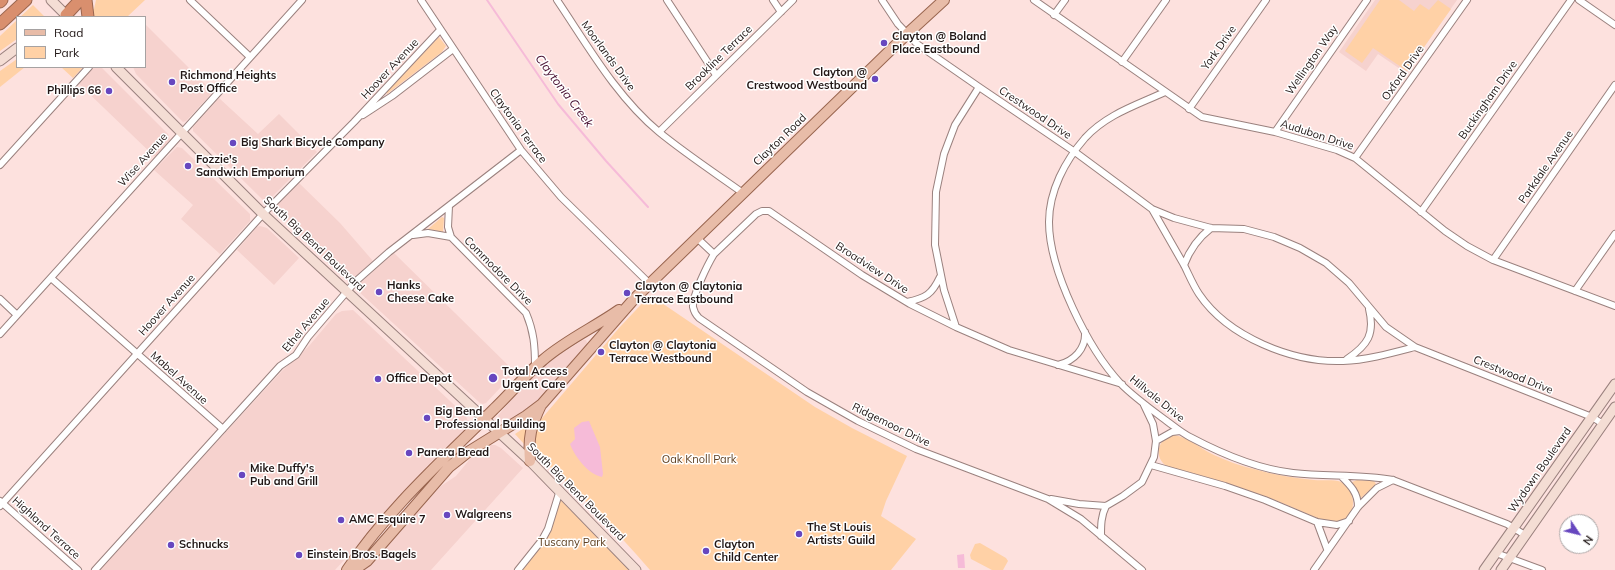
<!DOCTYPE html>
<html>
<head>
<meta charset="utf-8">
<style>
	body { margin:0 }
	#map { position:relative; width:1615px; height:570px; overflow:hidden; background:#fde1de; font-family:Mulish,sans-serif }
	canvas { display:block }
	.legend { position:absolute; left:16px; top:16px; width:130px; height:52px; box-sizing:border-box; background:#fff; border:1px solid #a6a2a2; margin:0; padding:5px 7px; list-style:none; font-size:12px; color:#211716 }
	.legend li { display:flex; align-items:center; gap:8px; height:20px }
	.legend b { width:20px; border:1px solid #a6a2a2 }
	.north { position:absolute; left:1559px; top:514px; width:40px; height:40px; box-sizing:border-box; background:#fff; border:1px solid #a6a2a2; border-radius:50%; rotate:125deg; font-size:11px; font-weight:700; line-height:16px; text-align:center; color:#211716 }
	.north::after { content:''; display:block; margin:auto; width:14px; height:18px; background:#6747bf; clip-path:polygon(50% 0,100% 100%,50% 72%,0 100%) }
</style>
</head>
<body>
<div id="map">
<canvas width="1615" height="570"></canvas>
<ul class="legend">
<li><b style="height:5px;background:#e8bca8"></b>Road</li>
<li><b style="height:11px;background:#ffd1a6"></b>Park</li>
</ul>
<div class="north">N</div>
</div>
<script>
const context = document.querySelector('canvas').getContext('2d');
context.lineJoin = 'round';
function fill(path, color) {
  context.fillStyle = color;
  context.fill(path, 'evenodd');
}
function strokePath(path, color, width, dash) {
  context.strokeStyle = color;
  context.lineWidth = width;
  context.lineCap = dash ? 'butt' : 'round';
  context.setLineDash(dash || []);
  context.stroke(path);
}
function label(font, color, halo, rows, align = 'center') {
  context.font = font + ' Mulish,sans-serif';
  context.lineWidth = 3;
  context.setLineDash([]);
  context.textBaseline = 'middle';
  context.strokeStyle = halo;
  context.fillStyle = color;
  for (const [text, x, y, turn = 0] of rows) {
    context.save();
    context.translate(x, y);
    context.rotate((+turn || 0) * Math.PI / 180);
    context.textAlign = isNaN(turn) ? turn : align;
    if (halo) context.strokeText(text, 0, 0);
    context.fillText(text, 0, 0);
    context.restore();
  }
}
const built = new Path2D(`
	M1375,0h82l-51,73 -28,-19 -12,17 -27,-19z
	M145,24l68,68 -27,29 -3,1 -2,-2 -45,-46 -3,-7h12z
	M94,67h7l67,67 2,5 -1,3 -14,15 -77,-74z
	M219,98l39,36 21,-20 38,38 -49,49 -3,1 -2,-2 -70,-69v-4z
	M177,147l5,1 68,66v7l-30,33 -39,-35 12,-14 -39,-35z
	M298,182l42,41 33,38 -21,19h-3l-7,-4 -66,-65 -1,-3 1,-3z
	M260,226l7,2 32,30 -25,27 -37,-35 20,-23z
	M394,253l121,119 -29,31 -3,1 -3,-1 -123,-113 2,-6z
	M353,310l113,106 2,6 -1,4 -132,144h-236l183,-199 27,-25 27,-32 6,-3z
	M583,340h3l2,5 -45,51 -11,10 -26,17h-3l-3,-2 -2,-5 3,-4 33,-38 11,-10z
	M490,445h5l6,3 22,20 -92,102h-68l70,-76 8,-8 15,-10 18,-22 9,-6z`);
const green = new Path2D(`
	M96,0h49l-18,17h-33l-2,-7 2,-1z
	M1380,0h19l15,11 6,-7 9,6 9,-10 13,9 -44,62 -34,-23 -11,15 -17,-12z
	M33,5l12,12h-25z
	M17,20v19l-17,12v-15z
	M439,37l7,9 -4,6 -55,42 -1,-2z
	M17,59v8h8l-25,20v-16z
	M61,67h22l-10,11z
	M442,217l2,1 -1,14 -15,-3z
	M650,295l165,112 37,21 55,28 -21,45 -5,15 35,23 -25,31h-241c-35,-41 -74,-80 -114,-116l-4,-5 5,-25 82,-96z
	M530,424l-5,20h-1l-9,-10z
	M1174,435c14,2 27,14 40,20 13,6 27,11 40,14 20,6 40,9 60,11 8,1 20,-1 27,2 15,8 17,33 0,39 -13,5 -29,-6 -40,-10 -43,-19 -88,-33 -133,-44 -15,-9 -11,-29 6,-32z
	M1357,480l17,1 2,3 -15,14 -9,-16z
	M560,490l76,80h-118l24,-30z
	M980,543l26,15 2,3 -5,9h-11l-21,-11 -1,-4 5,-11z`);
const water = new Path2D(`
	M589,421l11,26 3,27 -1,3c-14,-3 -27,-20 -32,-33l5,-5 -1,-11 8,-6z
	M964,554l1,14h-7l-1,-13z`);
const stream = new Path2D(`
	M487,0l71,104 48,57 42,46
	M705,284l7,2`);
const street = new Path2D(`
	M190,0l60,57
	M421,0l100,150 40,47 89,87
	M557,0c31,46 59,96 102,132 27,22 56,41 84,61
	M667,0l49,75
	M773,0l8,12
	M882,0l16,24 19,20 62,43 96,65 77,57 22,9 37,10 33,1 30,8 26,11 26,15 23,20 37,44 29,20 177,70 11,7
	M1034,0l168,117 73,15 62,18 18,8 90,73 22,15 26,14 122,46
	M1579,0l36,25
	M1054,15l11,-15
	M1122,62l44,-62
	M1165,92c-28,13 -58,22 -80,46 -20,23 -36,53 -36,84 0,48 39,127 72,162 14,14 31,26 47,38 7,5 14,11 22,15 32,17 67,32 103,36 33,4 67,1 100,7l114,44 18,11
	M1189,109l77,-109
	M363,115l29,-19 61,-47
	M659,132l134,-132
	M1275,132l92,-132
	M1355,158l112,-158
	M0,165l89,-98
	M449,206l-1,21 3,10 75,76c8,19 9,33 9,54
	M1152,209c11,19 21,37 32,56 5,10 9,20 15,29 29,43 94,69 144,67 24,-1 49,-8 72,-14
	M1421,212l150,-212
	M413,235l15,-2 23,4
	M697,238l17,16 42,-40 6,-3h7l93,64 48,29 46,23 53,23 113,34
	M714,254c-6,10 -22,42 -21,53 1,5 3,8 6,11l108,74 51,29 58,28 132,50 33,20 61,51
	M1493,260l122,-175
	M1184,265c6,-16 14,-27 27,-37
	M51,278l172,151
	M1575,291l40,-57
	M0,299l17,16
	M907,302c19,-4 25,-8 33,-25
	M956,327l-12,-37 -9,-45 1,-53 8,-38 11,-29 24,-38
	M0,334l302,-334
	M1347,359c21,-14 28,-25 22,-50
	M1058,365c16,-4 28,-16 27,-33
	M1156,441l16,-9 8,-1
	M1151,465l74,21 40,14 52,22 20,3 12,-4
	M1341,476c10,10 17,17 17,31
	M1051,499l28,5 27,2 17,-10 19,-14 12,-25 2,-16 -3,-17 -9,-19
	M0,501l78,69
	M0,506l263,-292 91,-92 86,-92
	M1317,522l10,27
	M1101,536c0,-11 0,-20 5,-30
	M1496,553l46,17
	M95,570l185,-204 16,-11 12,-18 47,-55 34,-30 132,-102
	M518,570l24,-30 6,-11 12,-39
	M1314,570l44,-63 19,-19 16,-8`);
const secondary = new Path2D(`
	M51,0l17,17
	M0,61l17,-13
	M116,67l147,147 267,247 106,109
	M1484,570l131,-186
	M1501,570l114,-163`);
const primary = new Path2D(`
	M530,461c-2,-24 1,-35 11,-56
	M347,570c40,-60 96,-110 147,-161 17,-16 32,-35 49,-49 23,-20 52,-33 76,-50
	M354,570l13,-9 82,-94 19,-15 58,-36 16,-12 92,-105 273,-265 37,-34`);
const highway = new Path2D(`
	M86,0l2,17
	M0,2l2,-2
	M66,15l14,-15
	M0,24l26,-24`);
const markers = [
	[884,43,4,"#6747bf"],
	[875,79,4,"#6747bf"],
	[172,82,4,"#6747bf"],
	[109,91,4,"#6747bf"],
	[233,143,4,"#6747bf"],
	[188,166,4,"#6747bf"],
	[379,292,4,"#6747bf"],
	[627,293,4,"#6747bf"],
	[601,352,4,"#6747bf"],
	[493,378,5,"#6747bf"],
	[378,379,4,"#6747bf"],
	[427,418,4,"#6747bf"],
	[409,453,4,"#6747bf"],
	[242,475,4,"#6747bf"],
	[447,515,4,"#6747bf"],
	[341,520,4,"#6747bf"],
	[799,534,4,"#6747bf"],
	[171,545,4,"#6747bf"],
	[706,551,4,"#6747bf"],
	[299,555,4,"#6747bf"]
];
const poiNames = [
	["Clayton @ Boland",892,37],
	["Place Eastbound",892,50],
	["Clayton @",867,73,"right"],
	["Crestwood Westbound",867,86,"right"],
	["Richmond Heights",180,76],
	["Post Office",180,89],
	["Phillips 66",101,91,"right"],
	["Big Shark Bicycle Company",241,143],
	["Fozzie's",196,160],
	["Sandwich Emporium",196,173],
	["Hanks",387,286],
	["Cheese Cake",387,299],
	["Clayton @ Claytonia",635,287],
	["Terrace Eastbound",635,300],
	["Clayton @ Claytonia",609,346],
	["Terrace Westbound",609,359],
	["Total Access",502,372],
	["Urgent Care",502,385],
	["Office Depot",386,379],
	["Big Bend",435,412],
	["Professional Building",435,425],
	["Panera Bread",417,453],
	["Mike Duffy's",250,469],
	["Pub and Grill",250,482],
	["Walgreens",455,515],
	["AMC Esquire 7",349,520],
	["The St Louis",807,528],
	["Artists' Guild",807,541],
	["Schnucks",179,545],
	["Clayton",714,545],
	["Child Center",714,558],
	["Einstein Bros. Bagels",307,555]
];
const streetNames = [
	["York Drive",1219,48,-55],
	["Moorlands Drive",608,56,54],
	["Brookline Terrace",719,58,-44],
	["Wellington Way",1312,60,-55],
	["Hoover Avenue",390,69,-47],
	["Oxford Drive",1403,73,-55],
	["Buckingham Drive",1488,100,-55],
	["Crestwood Drive",1035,113,34],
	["Claytonia Terrace",518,126,54],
	["Audubon Drive",1317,135,18],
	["Clayton Road",780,140,-44],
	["Wise Avenue",143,160,-48],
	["Parkdale Avenue",1546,167,-55],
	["South Big Bend Boulevard",314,244,43],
	["Broadview Drive",872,268,33],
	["Commodore Drive",498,271,45],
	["Hoover Avenue",167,305,-48],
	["Ethel Avenue",306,325,-50],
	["Crestwood Drive",1513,375,22],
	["Mabel Avenue",179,378,42],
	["Hillvale Drive",1157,399,39],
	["Ridgemoor Drive",891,425,26],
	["Wydown Boulevard",1540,470,-55],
	["South Big Bend Boulevard",576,492,45],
	["Highland Terrace",46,528,42]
];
const parkNames = [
	["Oak Knoll Park",699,460],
	["Tuscany Park",572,543]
];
const waterNames = [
	["Claytonia Creek",564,91,53]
];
fill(built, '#f6d2ce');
fill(green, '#ffd1a6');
fill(water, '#f6bbd8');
strokePath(stream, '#f6bbd8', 2);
strokePath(street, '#9a817e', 8);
strokePath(secondary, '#9a817e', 11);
strokePath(primary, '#99654f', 12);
strokePath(highway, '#99654f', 13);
strokePath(street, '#fff', 6);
strokePath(secondary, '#f4ddd4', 9);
strokePath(primary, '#e8bca8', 10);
strokePath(highway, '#d98f6e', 11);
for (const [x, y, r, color] of markers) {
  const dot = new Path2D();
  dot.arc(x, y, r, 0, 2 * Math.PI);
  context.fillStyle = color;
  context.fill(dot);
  strokePath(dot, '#fff', 1.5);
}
label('bold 11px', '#211716', '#fff', poiNames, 'left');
label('11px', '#211716', '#fff', streetNames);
label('11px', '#5f4021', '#fff', parkNames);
label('italic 12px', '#491032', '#fff', waterNames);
</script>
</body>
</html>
